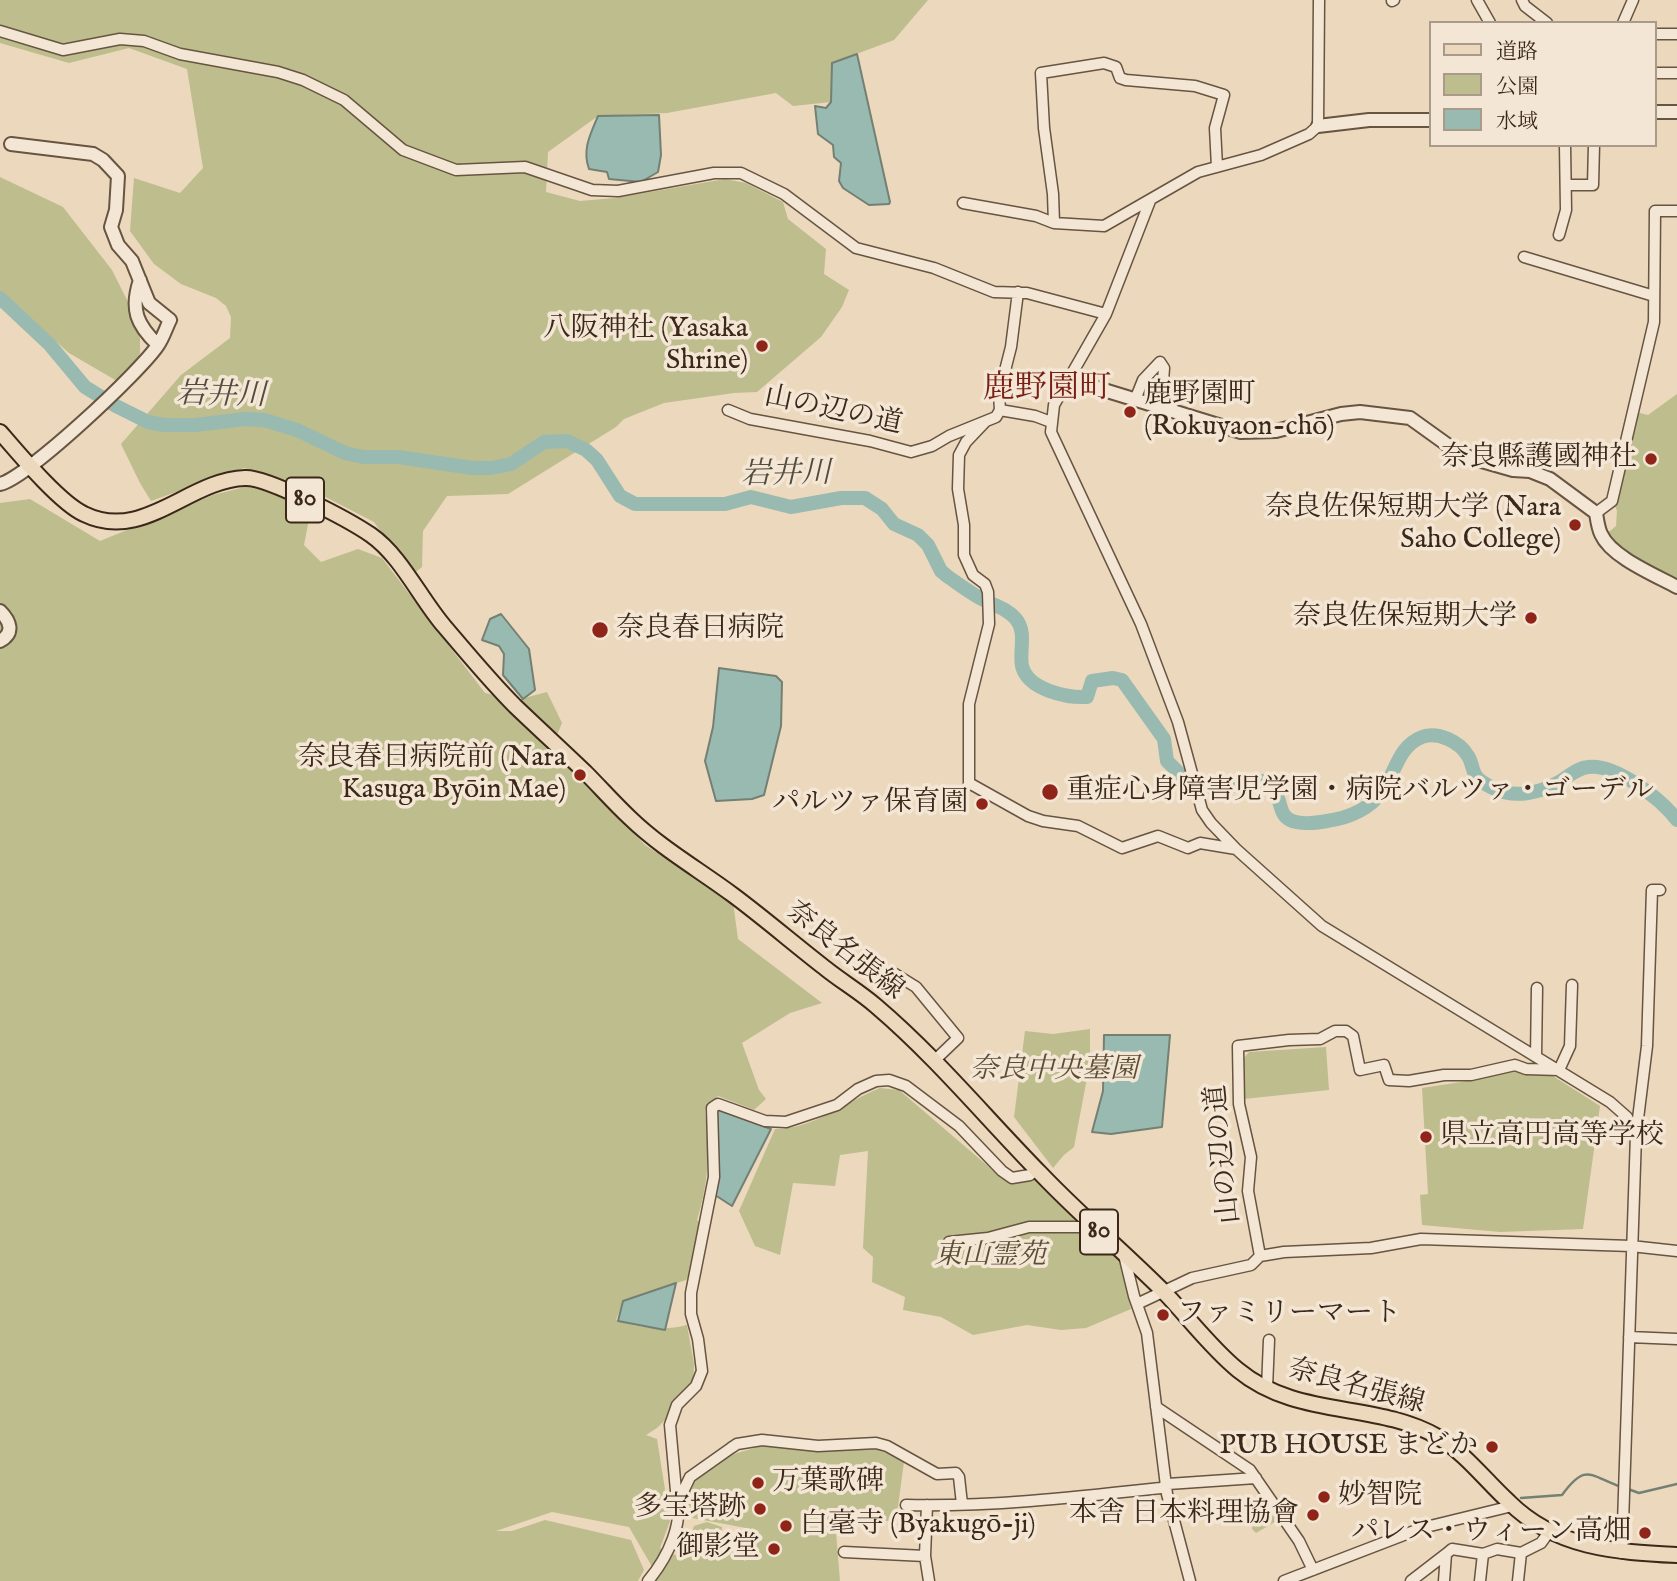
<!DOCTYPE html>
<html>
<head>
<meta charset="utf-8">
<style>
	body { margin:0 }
	#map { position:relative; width:1677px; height:1581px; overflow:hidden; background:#ecd8bd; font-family:"IM FELL English","Noto Serif JP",serif }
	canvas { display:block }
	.legend { position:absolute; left:1429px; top:21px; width:228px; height:126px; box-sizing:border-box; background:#f3e6d4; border:2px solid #a99a89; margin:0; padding:9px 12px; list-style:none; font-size:21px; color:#3b2818 }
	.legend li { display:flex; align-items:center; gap:14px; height:35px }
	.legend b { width:35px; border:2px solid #a99a89 }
</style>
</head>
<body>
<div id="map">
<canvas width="1677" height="1581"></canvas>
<ul class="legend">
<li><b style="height:9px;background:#ecd8bd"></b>道路</li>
<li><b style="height:19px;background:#bdbd8d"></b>公園</li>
<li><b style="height:19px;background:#99bab0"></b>水域</li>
</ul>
</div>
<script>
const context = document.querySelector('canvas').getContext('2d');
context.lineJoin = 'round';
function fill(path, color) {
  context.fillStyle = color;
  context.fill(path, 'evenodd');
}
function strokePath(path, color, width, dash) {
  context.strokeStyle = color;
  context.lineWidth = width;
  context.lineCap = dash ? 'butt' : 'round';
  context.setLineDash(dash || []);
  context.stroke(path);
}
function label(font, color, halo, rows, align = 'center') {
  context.font = font + ' "IM FELL English","Noto Serif JP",serif';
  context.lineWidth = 7;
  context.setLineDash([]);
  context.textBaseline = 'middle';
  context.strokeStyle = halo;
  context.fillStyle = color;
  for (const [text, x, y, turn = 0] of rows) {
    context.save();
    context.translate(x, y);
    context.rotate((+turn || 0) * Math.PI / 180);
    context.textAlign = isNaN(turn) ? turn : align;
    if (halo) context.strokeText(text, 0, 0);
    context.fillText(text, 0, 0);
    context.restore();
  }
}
const green = new Path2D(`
	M0,0h928l-34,40 -62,23 -1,39 -38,4 -17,-13 -109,20 -69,3 -50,36 -2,40 34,9 35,-3 110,-19 21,4 37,19 5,17 38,30 -2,25 25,16 -7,17 -21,30 -64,55 -23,1 -70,10 -40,16 -8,8 -108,67 -61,2 -24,35 -1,36 -10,8 -38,-53 -66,-34 -64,-20 -93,33 -11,-18 -19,-39 60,-69 49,-37 1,-21 -5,-11 -10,-8 -35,-14 -27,-20 -24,-33 4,-53 46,15 23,-25 -16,-99 -58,-21 -60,15 -69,-20z
	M0,177l63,30 49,63 16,32 12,36v15l-4,12 -19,16 -48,-28 -69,-61z
	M1677,394v187l-68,-38 -6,-12h7l6,-5 1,-15 -3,-8 22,-91 12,3z
	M253,485l58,24 -7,36 17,17 37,-13 24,9 103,135 32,7 30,-8 15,31 -10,24 93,98 88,57 5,37 84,64 -32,10 -48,30 17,47 7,9 -12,11 -36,-14 -13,14c4,43 5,67 -8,110l11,11 -4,20 -18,29 -63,21 -7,19c23,8 48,11 71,5l7,39 -1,29 -36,35 -11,7 11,4 13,82 -10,27 22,10 12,-32 13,-4 15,5 -1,15 24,19 3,-3 -2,-30 -59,-11 4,-37 33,-23 37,-11 113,1 30,15 -8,59 -61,-1 5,61h-184l2,-4 -29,-50 -77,-15 -56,19h16l33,-11 86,20 13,30 -6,11h-638v-1078l30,-4 70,42 113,-46z
	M1090,1029v33l-16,85 -10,8 -11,13 -39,-51 11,-86 28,3z
	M1326,1047l3,43 -85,9v-41l5,-6z
	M1513,1070l11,5 29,1 47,30 -17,123 -83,3 -78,-7 -2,-30 8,-1 -6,-106 52,-8z
	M880,1088l19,2 90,77c17,19 27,12 50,10l36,41 45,40 11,51 -45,19 -25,2 -34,-5 -54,10 -32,-18 -38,-7 2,-13 -33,-15 1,-25 -10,-9 5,-97 -28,4 -5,31 -42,-3 -13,72 -25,-9 -16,-35 36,-82c39,0 70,-27 105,-41z
	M1263,1493l17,26 -24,14 -4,-4 7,-34z`);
const water = new Path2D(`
	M857,54l33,148 -1,2 -20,1 -26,-17 -4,-7 2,-18 -7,-6 -1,-12 -15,-11 -3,-28 11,2 5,-6 1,-39z
	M659,115l2,40 -3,17 -17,10 -32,-3 -2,-7 -18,-3c-7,-19 1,-34 9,-53z
	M501,614l28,35 6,41 -12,9 -20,-24 1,-21 -5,-8 -17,-6 8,-21z
	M719,668l57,8 6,6 -1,44 -17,69 -12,4 -36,2 -11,-40 8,-34z
	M1104,1035h66l-8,92 -51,7 -19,-2 11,-41z
	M718,1110l53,19 -39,77 -17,-11c5,-28 4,-55 -1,-83z
	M676,1283l-11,47 -47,-9 5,-20z`);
const stream = new Path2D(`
	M1628,1489l11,4 38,-9
	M1521,1498l41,-3c24,-33 28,-19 59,-8`);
const river = new Path2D(`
	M0,298l50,47 35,42 31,19 32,16 16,3h31l50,-6 19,1 33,10 48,23 18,4h35l75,11h18l20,-4 33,-22 23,-1 19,9 11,10 23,36 15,8h90l26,-7 40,10 50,-9h24l17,11 12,15 24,11 10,10 13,26 6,5c13,9 27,20 41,26 11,5 20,8 28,17 11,13 3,32 6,47 6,24 45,32 65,31l5,-16 21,-3 9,2 42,59 3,22 16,16 15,8 24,4 27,-8h16c19,12 11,32 25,39 10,5 26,3 37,1 21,-3 42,-12 55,-29 13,-18 16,-46 40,-55 16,-6 38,5 46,19 4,6 4,14 8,20 4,6 11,9 17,12 21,11 47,5 66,-6 9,-5 18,-14 29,-15 27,-4 73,32 89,53`);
const minor = new Path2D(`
	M1477,0l13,23
	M1522,0l3,6 22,17
	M1392,1l2,-1
	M1623,23l10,-23
	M0,31l63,19 57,-11 24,2 36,13 98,18 25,8 41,20 59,50 53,20 69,-3 67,23 26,1 96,-18h27l43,21 72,54 78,20 60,24 33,1 79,21
	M1654,34h23
	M1654,73h23
	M1566,185h27l1,-40
	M1150,201l-44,113 -52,91 -3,27 90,192 37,98 24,88 9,13 25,26 86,77 288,176 17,15 9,18
	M963,203l73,13 18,7 50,3 94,-54 63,-17 48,-21 9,-8 1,-126
	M1054,223l-1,-29 -9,-66 -3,-55 63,-10 12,4 4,11 6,2 69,6 29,9 -9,33 2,39
	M1559,235l7,-25 -1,-65
	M1524,257l130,39
	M1135,400l8,-20 17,-18 4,6 -3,39
	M728,410l22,9 120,22 41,11 21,-6 17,-10 47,-19 4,-7 -1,-16 12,-47 7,-55
	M1000,410l35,6 16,6
	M985,422l-19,20 -7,13 -1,34 6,36v30l9,20 12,9 3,8 1,32 -20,80v79l59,33 15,5 35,5 44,22 36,-12 30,12 12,-5 36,6
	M1596,513l16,-12 42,-179 1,-111h22
	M895,974l21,13 42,51 -23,22
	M1536,1057l1,-69
	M949,1242l39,-4 41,-11h65
	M1124,1255l10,41 13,37 20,161 23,87
	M1260,1256l-12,-65 3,-34 -12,-53 -1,-58 51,-6 31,-1 15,-8h11l7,5 7,34 24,-5 5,15 20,1 35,-6h27l44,-10 11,4 33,1 11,-24 2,-61
	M1137,1304l55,-26 59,-13 9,-9 24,-4 87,-4 50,-9 210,7 46,5
	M1629,1337l48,2
	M1267,1388l2,-48
	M1156,1407l94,63 49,71 14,29
	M679,1500l11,-23 41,-29 6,-4 25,-4 56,6 58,-3 11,3 50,28 19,-1 3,4 3,27
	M906,1505c83,2 172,-8 255,-17l7,-4 88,-6
	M927,1505l-2,51 4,25
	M844,1552l81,4
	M1622,1553l14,-418 11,-89 5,-156h8
	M648,1581c20,-24 37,-59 28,-90l-6,-66 7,-20 19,-19 6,-15 -4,-32 -7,-25v-21l23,-116 -2,-69 6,-4 47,17 21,1 51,-17 21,-16 18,-8 13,-1 17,6 53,40 43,45 10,7 18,-3 6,-6
	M1284,1581l138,-53 90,-22
	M1411,1581l35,-27
	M1444,1581l2,-27 6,-5 31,5
	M1480,1581l3,-27 14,-5 24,4
	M1518,1581l3,-28 20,-10 8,-11`);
const tertiary = new Path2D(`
	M1654,112h23
	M1318,126l51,-6h61
	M140,280c-10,30 -3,45 18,65
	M1068,379l173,53 35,-1 65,-17 19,-2 50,6 46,33 15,7 42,12 17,1 20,8 46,34c1,6 2,15 5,21 10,23 54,41 76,53
	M0,484c27,-6 141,-113 158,-139 5,-7 8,-17 12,-25l-21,-17 -17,-42 -14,-16 -7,-18 5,-17 2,-34 -15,-16 -10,-6 -82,-10
	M0,611c10,10 15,22 0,30`);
const primary = new Path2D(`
	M0,432c19,22 60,71 84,82 59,29 104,-34 161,-36 23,-1 104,42 126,57 30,21 49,63 73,91 23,27 46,55 71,80 23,22 47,44 70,66 15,15 29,31 45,46 31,30 68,51 103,77 31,23 61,49 92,73 16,13 35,24 51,38 60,51 110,112 165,168 39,41 83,78 123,118 24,25 47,56 74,78 59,49 138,31 200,67 27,16 48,44 71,65 46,46 106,50 168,53`);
const markers = [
	[762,346,7,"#8f2418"],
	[1130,412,7,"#8f2418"],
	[1651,459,7,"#8f2418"],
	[1575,525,7,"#8f2418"],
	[1531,618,7,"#8f2418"],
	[600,630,9,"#8f2418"],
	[580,775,7,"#8f2418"],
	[1050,792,9,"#8f2418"],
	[982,804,7,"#8f2418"],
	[1426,1137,7,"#8f2418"],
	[1163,1315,7,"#8f2418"],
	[1492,1447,7,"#8f2418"],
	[758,1483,7,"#8f2418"],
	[1324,1497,7,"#8f2418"],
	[760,1509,7,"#8f2418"],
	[1313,1515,7,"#8f2418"],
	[786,1526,7,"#8f2418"],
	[1645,1533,7,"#8f2418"],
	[774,1549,7,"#8f2418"]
];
const shields = [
	[305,500,38],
	[1099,1232,38]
];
const shieldNames = [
	["80",305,500],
	["80",1099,1232]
];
const poiNames = [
	["八阪神社 (Yasaka",748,330],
	["Shrine)",748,362],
	["鹿野園町",1144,396,"left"],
	["(Rokuyaon-chō)",1144,428,"left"],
	["奈良縣護國神社",1637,459],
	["奈良佐保短期大学 (Nara",1561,509],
	["Saho College)",1561,541],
	["奈良佐保短期大学",1517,618],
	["奈良春日病院",616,630,"left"],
	["奈良春日病院前 (Nara",566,759],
	["Kasuga Byōin Mae)",566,791],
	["重症心身障害児学園・病院バルツァ・ゴーデル",1066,792,"left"],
	["パルツァ保育園",968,804],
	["県立高円高等学校",1440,1137,"left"],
	["ファミリーマート",1177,1315,"left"],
	["PUB HOUSE まどか",1478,1447],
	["万葉歌碑",772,1483,"left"],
	["妙智院",1338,1497,"left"],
	["多宝塔跡",746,1509],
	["本舎 日本料理協會",1299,1515],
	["白毫寺 (Byakugō-ji)",800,1526,"left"],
	["パレス・ウィーン高畑",1631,1533],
	["御影堂",760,1549]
];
const streetNames = [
	["山の辺の道",833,412,12],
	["奈良名張線",844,952,38],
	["山の辺の道",1225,1154,-96],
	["奈良名張線",1356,1388,15]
];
const parkNames = [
	["奈良中央墓園",1054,1071],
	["東山霊苑",990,1257]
];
const waterNames = [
	["岩井川",221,397,1],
	["岩井川",786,476,-1]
];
const quarterNames = [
	["鹿野園町",1047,390]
];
fill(green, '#bdbd8d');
fill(water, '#99bab0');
strokePath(water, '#738073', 2);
strokePath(stream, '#738073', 2.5);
strokePath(river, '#99bab0', 14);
strokePath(minor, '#675441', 13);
strokePath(tertiary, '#675441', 16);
strokePath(primary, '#3b2818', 18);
strokePath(minor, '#f3e6d4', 10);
strokePath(tertiary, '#f3e6d4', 12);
strokePath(primary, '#ecd8bd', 14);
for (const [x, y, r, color] of markers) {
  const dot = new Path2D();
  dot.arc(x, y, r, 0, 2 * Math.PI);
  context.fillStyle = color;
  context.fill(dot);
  strokePath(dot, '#f3e6d4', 2.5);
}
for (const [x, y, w] of shields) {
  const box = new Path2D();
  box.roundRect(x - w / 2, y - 22.5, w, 45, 5);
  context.fillStyle = '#f3e6d4';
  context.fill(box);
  strokePath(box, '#3b2818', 2);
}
label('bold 26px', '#3b2818', null, shieldNames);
label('28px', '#3b2818', '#f3e6d4', poiNames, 'right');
label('28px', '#3b2818', '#f3e6d4', streetNames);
label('italic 28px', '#5c4d35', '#f3e6d4', parkNames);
label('italic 30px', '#524c3e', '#f3e6d4', waterNames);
label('32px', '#7a1f14', '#f3e6d4', quarterNames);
</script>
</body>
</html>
